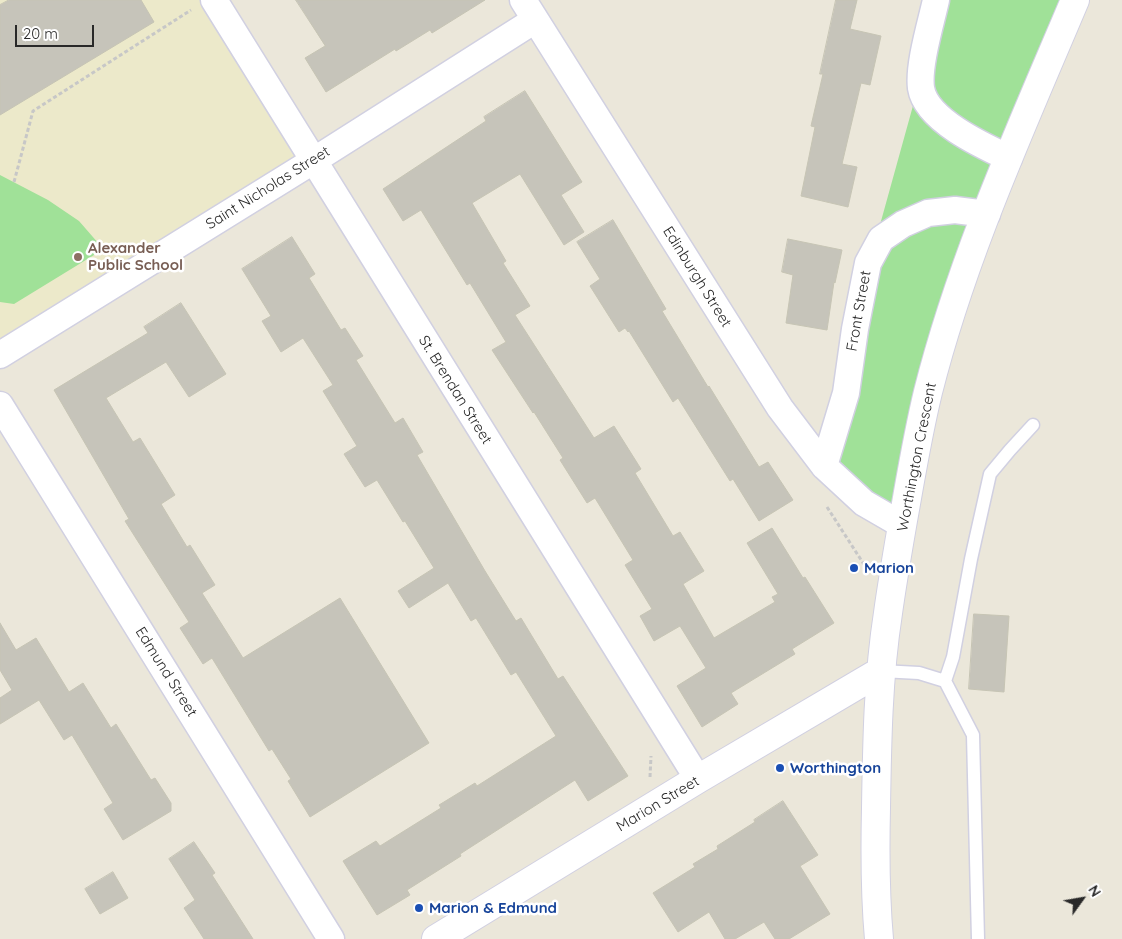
<!DOCTYPE html>
<html>
<head>
<meta charset="utf-8">
<style>
	body { margin:0 }
	#map { position:relative; width:1122px; height:939px; overflow:hidden; background:#ebe7da; font-family:Quicksand,sans-serif }
	canvas { display:block }
	.north { position:absolute; left:1057px; top:874px; width:50px; height:50px; -webkit-text-stroke:4px #fff; paint-order:stroke; rotate:58deg; font-size:14px; font-weight:700; line-height:20px; text-align:center; color:#292929 }
	.north::after { content:''; display:block; margin:auto; width:18px; height:22px; background:#292929; clip-path:polygon(50% 0,100% 100%,50% 72%,0 100%) }
	.scale { position:absolute; left:15px; top:25px; width:79px; height:22px; box-sizing:border-box; border:2px solid #292929; border-top:0; padding-left:6px; font-size:15px; line-height:18px; white-space:nowrap; color:#292929; -webkit-text-stroke:4px #fff; paint-order:stroke }
</style>
</head>
<body>
<div id="map">
<canvas width="1122" height="939"></canvas>
<div class="north">N</div>
<div class="scale">20 m</div>
</div>
<script>
const context = document.querySelector('canvas').getContext('2d');
context.lineJoin = 'round';
function fill(path, color) {
  context.fillStyle = color;
  context.fill(path, 'evenodd');
}
function strokePath(path, color, width, dash) {
  context.strokeStyle = color;
  context.lineWidth = width;
  context.lineCap = dash ? 'butt' : 'round';
  context.setLineDash(dash || []);
  context.stroke(path);
}
function label(font, color, halo, rows, align = 'center') {
  context.font = font + ' Quicksand,sans-serif';
  context.lineWidth = 5;
  context.setLineDash([]);
  context.textBaseline = 'middle';
  context.strokeStyle = halo;
  context.fillStyle = color;
  for (const [text, x, y, turn = 0] of rows) {
    context.save();
    context.translate(x, y);
    context.rotate((+turn || 0) * Math.PI / 180);
    context.textAlign = isNaN(turn) ? turn : align;
    if (halo) context.strokeText(text, 0, 0);
    context.fillText(text, 0, 0);
    context.restore();
  }
}
const education = new Path2D(`
	M0,0h212l98,160 -310,193z`);
const green = new Path2D(`
	M938,0h140l-104,256 -69,268 -82,-61 50,-213 51,-184z
	M0,175l48,25 31,21 20,23 -5,11 -80,49 -14,-2z`);
const building = new Path2D(`
	M9,0h132l13,22 -154,93v-110z
	M296,0h189l-53,33 -2,-3 -34,21 -1,-2 -69,43 -21,-34 20,-12z
	M836,0h21l-7,29 31,7 -11,49 -9,-2 -19,81 15,3 -9,40 -47,-11 14,-69 -4,-1 12,-52h-3z
	M525,91l57,91 -21,13 23,37 -20,13 -44,-71 -48,29 34,58 -3,2 27,43 -15,9 79,123 20,-12 27,43 -6,4 38,63 7,-4 24,39 -21,13 31,54 61,-36 -3,-5 6,-3 -31,-51 25,-15 31,50 2,-1 29,46 -42,26 3,5 -64,39 7,11 -36,23 -25,-41 29,-18 -26,-42 -26,15 -14,-25 12,-7 -27,-44 8,-5 -38,-62 -8,5 -27,-43 3,-2 -29,-46 -1,1 -41,-63 14,-8 -36,-59 -3,2 -46,-75 -18,11 -20,-32 103,-68 -2,-4z
	M613,220l53,89 -4,2 46,76 1,-1 50,81 9,-5 25,38 -34,21 -26,-42 -3,2 -52,-83 -5,4 -44,-71 -1,1 -3,-4 -6,4 -29,-46 10,-7 -23,-37z
	M292,237l23,37 -6,4 32,52 4,-2 18,28 -7,4 39,63 8,-5 20,34 -6,3 68,116 31,50 5,-3 37,61 5,-3 65,100 -40,25 -13,-21 -115,74 1,2 -54,34 3,5 -33,20 -34,-54 33,-20 4,5 61,-38 -2,-3 36,-22 2,3 79,-50 -40,-64 -5,3 -35,-57 -5,3 -23,-38 -39,25 -11,-17 36,-23 -29,-47 -2,1 -26,-42 -12,7 -21,-33 13,-8 -34,-55 10,-6 -30,-47 -22,14 -19,-31 9,-5 -29,-47z
	M788,239l54,11 -7,33 -1,-1 -7,48 -41,-7 7,-48 -11,-3z
	M181,303l45,71 -37,23 -23,-35 -60,36 27,44 7,-4 35,57 -14,9 26,43 3,-2 25,40 -13,8 41,65 97,-60 89,145 -119,74 -22,-36 3,-2 -19,-30 -3,2 -57,-93 -9,6 -23,-36 9,-6 -64,-101 4,-2 -75,-129 94,-57 -4,-6z
	M974,614l35,2 -5,76 -35,-3z
	M0,623l16,27 20,-12 33,54 14,-9 28,45 5,-4 35,56 4,-2 16,25v8l-48,29 -19,-31 9,-6 -41,-68 -8,5 -25,-40 -39,24v-26l12,-8 -12,-20z
	M783,801l35,54 -18,11 30,48 -41,25h-14l-11,-17 -29,17h-10l-16,-27 -31,20 -25,-39 42,-26 -2,-3 25,-15 -1,-3 38,-24 -1,-2z
	M194,842l21,31 -3,2 41,64h-49l-20,-31 11,-8 -26,-41z
	M113,872l15,26 -28,16 -15,-25z`);
const path = new Path2D(`
	M14,182l19,-71 158,-101
	M827,507l38,59
	M650,777l1,-21`);
const service = new Path2D(`
	M881,671l38,2 26,8 28,54 5,204
	M945,681l8,-24 18,-98 19,-85 20,-24 23,-25`);
const minor = new Path2D(`
	M214,0l484,779
	M523,0l257,408 44,58 40,37 38,22
	M936,0c-5,23 -18,65 -15,88 5,32 62,58 88,70
	M0,355l313,-194 222,-141
	M0,405l331,534
	M824,466l22,-73 9,-64 13,-66 13,-24 22,-15 25,-11 27,-3 32,4`);
const tertiary = new Path2D(`
	M436,939l262,-160 183,-108
	M879,939c-4,-44 -4,-88 -3,-131 1,-65 2,-131 12,-195 4,-29 9,-58 14,-87 8,-44 15,-89 26,-134 34,-135 93,-264 147,-392`);
const markers = [
	[78,257,5,"#8d6e63"],
	[854,568,5,"#1a4fb4"],
	[780,768,5,"#1a4fb4"],
	[419,908,5,"#1a4fb4"]
];
const streetNames = [
	["Saint Nicholas Street",268,188,-32],
	["Edinburgh Street",697,277,58],
	["Front Street",859,311,-80],
	["St. Brendan Street",455,390,58],
	["Worthington Crescent",917,457,-79],
	["Edmund Street",166,672,58],
	["Marion Street",658,804,-31]
];
const educationNames = [
	["Alexander",88,248],
	["Public School",88,265]
];
const transitNames = [
	["Marion",864,568],
	["Worthington",790,768],
	["Marion & Edmund",429,908]
];
fill(education, '#ece9ca');
fill(green, '#a0e198');
fill(building, '#c6c4ba');
strokePath(building, '#c6c4b4', 1);
strokePath(service, '#d1d0e1', 15);
strokePath(minor, '#d1d0e1', 29);
strokePath(tertiary, '#d1d0e1', 30);
strokePath(path, '#c7c7c7', 3, [4, 2.5]);
strokePath(service, '#fff', 12);
strokePath(minor, '#fff', 26);
strokePath(tertiary, '#fff', 28);
for (const [x, y, r, color] of markers) {
  const dot = new Path2D();
  dot.arc(x, y, r, 0, 2 * Math.PI);
  context.fillStyle = color;
  context.fill(dot);
  strokePath(dot, '#fff', 2);
}
label('15px', '#292929', '#fff', streetNames);
label('bold 15px', '#785e54', '#fff', educationNames, 'left');
label('bold 15px', '#164399', '#fff', transitNames, 'left');
</script>
</body>
</html>
